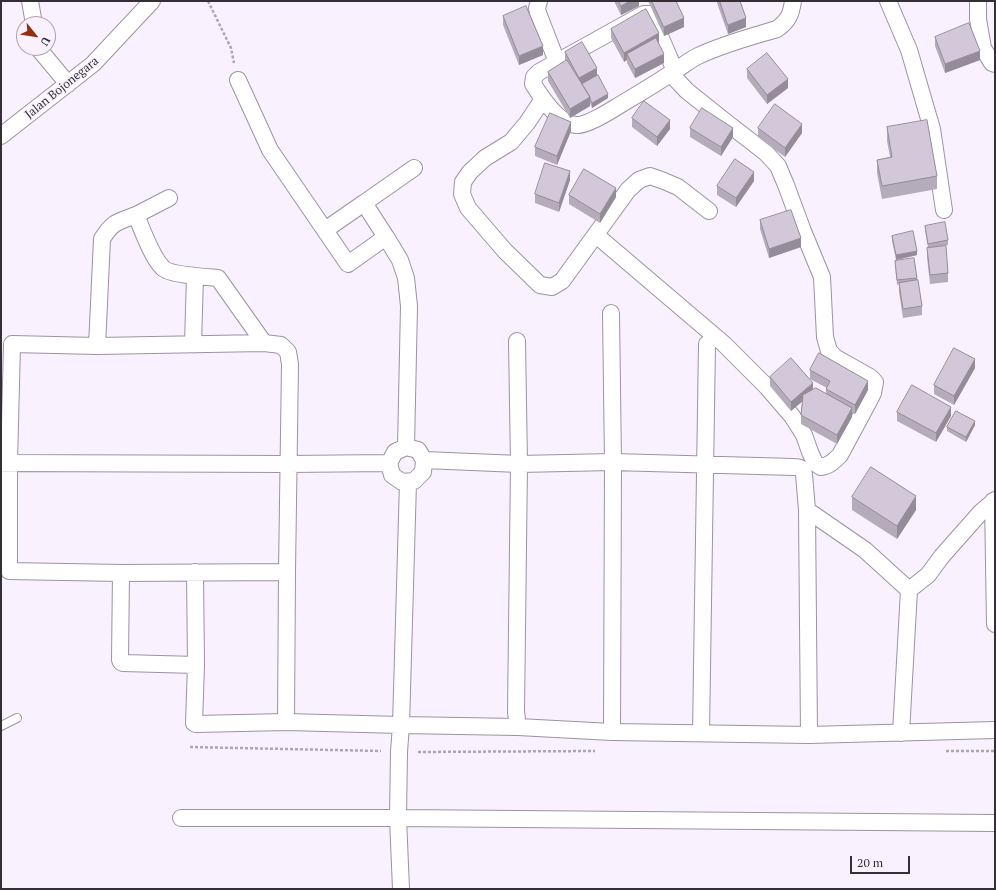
<!DOCTYPE html>
<html>
<head>
<meta charset="utf-8">
<style>
	body { margin:0 }
	#map { position:relative; width:996px; height:890px; overflow:hidden; background:#faf1ff; font-family:"PT Serif",serif }
	canvas { display:block }
	.frame { position:absolute; inset:0; border:2px solid #332f35; pointer-events:none }
	.north { position:absolute; left:16px; top:16px; width:40px; height:40px; box-sizing:border-box; background:#faf1ff; border:1px solid #aaa3ae; border-radius:50%; rotate:120deg; font-size:11px; font-weight:700; line-height:16px; text-align:center; color:#332f35 }
	.north::after { content:''; display:block; margin:auto; width:14px; height:18px; background:#952e0d; clip-path:polygon(50% 0,100% 100%,50% 72%,0 100%) }
	.scale { position:absolute; left:850px; top:856px; width:60px; height:18px; box-sizing:border-box; border:2px solid #332f35; border-top:0; padding-left:5px; font-size:12px; line-height:14px; white-space:nowrap; color:#332f35; -webkit-text-stroke:3px #faf1ff; paint-order:stroke }
</style>
</head>
<body>
<div id="map">
<canvas width="996" height="890"></canvas>
<div class="frame"></div>
<div class="north">U</div>
<div class="scale">20 m</div>
</div>
<script>
const context = document.querySelector('canvas').getContext('2d');
context.lineJoin = 'round';
function strokePath(path, color, width, dash) {
  context.strokeStyle = color;
  context.lineWidth = width;
  context.lineCap = dash ? 'butt' : 'round';
  context.setLineDash(dash || []);
  context.stroke(path);
}
function fill(path, color) {
  context.fillStyle = color;
  context.fill(path, 'evenodd');
}
function label(font, color, halo, rows, align = 'center') {
  context.font = font + ' "PT Serif",serif';
  context.lineWidth = 4;
  context.setLineDash([]);
  context.textBaseline = 'middle';
  context.strokeStyle = halo;
  context.fillStyle = color;
  for (const [text, x, y, turn = 0] of rows) {
    context.save();
    context.translate(x, y);
    context.rotate((+turn || 0) * Math.PI / 180);
    context.textAlign = isNaN(turn) ? turn : align;
    if (halo) context.strokeText(text, 0, 0);
    context.fillText(text, 0, 0);
    context.restore();
  }
}
const path = new Path2D(`
	M208,1l23,47 3,15
	M190,747l191,4
	M946,751h49
	M418,752l177,-1`);
const service = new Path2D(`
	M1,726l16,-8`);
const minor = new Path2D(`
	M30,1l4,23
	M539,1l-2,7 1,5 19,49 -18,10 -5,5 -1,7c8,13 26,40 43,41 9,1 31,-12 39,-17 18,-11 37,-22 55,-34 10,-6 18,-13 28,-18 25,-12 52,-19 79,-27 11,-8 14,-14 16,-28
	M888,1l21,49 23,79 12,81
	M978,1v18l5,29 9,15 3,1
	M38,48l30,36
	M566,57l72,-40 6,-3h5l5,8 21,49
	M238,80l32,70 78,114 38,-27 14,23 6,18 3,28 -3,141
	M543,99l-16,24 -16,19 -26,16 -15,14 -7,10 -1,12 6,14 37,43 35,34 12,2 10,-6 66,-91 11,-10 11,-4 14,5 14,6 31,24
	M1,136l92,-72 59,-63
	M364,203l50,-35
	M136,215l33,-17
	M325,230l39,-27 22,34
	M596,235l128,109 43,43 25,29 12,19 6,17 5,11 6,4c8,-1 13,-6 19,-12l29,-54 4,-8 2,-11 -5,-5 -23,-13 -11,-6 -7,-7 -4,-14 -3,-60 -19,-46 -17,-46 -8,-19 -12,-13 -40,-31 -39,-31 -16,-17
	M611,313l2,149 -1,270
	M264,343l17,2 7,7 2,12 -3,208 -166,1 -112,-2v-108l3,-119 85,2z
	M193,344l2,-68
	M97,346l5,-107c11,-18 16,-17 34,-24 6,14 16,43 27,53 7,7 44,9 55,10l46,65
	M406,447l12,3 6,10 -1,12 -9,9 -12,1 -10,-7 -3,-12 6,-11z
	M424,460l95,4 -2,-123
	M1,463l287,1 101,-1
	M408,482l-7,243 117,2
	M993,501l2,123
	M807,510l58,40 44,40 19,-15 14,-19 39,-44 14,-12
	M195,572l1,93 -2,58 2,1 90,-2 1,-150
	M121,573l-1,87 1,2 2,1 73,2
	M286,722l115,3 -2,27 -1,66 597,5
	M701,733l6,-389
	M901,733l8,-143
	M809,735l-2,-225 -3,-36c-2,-6 -4,-7 -10,-7l-181,-5 -94,2 -3,248 2,15 94,5 197,3 186,-5
	M181,818h217l3,71`);
const wall = new Path2D(`
	M614,1h25v5l-18,9z
	M648,1h28l8,26 -20,9z
	M717,1h23l6,26 -18,7 -11,-31z
	M503,16l40,39 -24,10 -16,-40z
	M611,29l48,13h-1l6,21 -29,15 -8,-15v-3l-3,2 -13,-24z
	M935,37l45,23 -35,13 -10,-27z
	M565,52l32,24 11,22 -16,10 -2,-5v3l-20,12 -22,-37v-9l17,-11z
	M747,69l41,19 -21,16 -20,-26z
	M632,118l38,11 -13,17 -25,-19z
	M887,127l50,49v13l-55,10 -5,-26v-13l13,-3 -3,-16z
	M690,128l43,9 -12,19 -31,-19z
	M758,128l44,5 -17,24 -27,-20z
	M571,131l-14,34 -22,-9v-9z
	M570,180l-11,32 -24,-9v-9z
	M754,181l-18,26 -19,-12v-9z
	M569,195l47,2 -16,26 -31,-19z
	M760,220l41,27 -32,11 -9,-29z
	M925,226l23,14v5l-11,2 11,26v9l-18,2 -3,-27 1,-9 -3,-18z
	M892,236l25,19 -21,5 -4,-19z
	M895,261l22,17v2l5,26v9l-19,3 -4,-26v-8l-2,1 -2,-20z
	M975,368l-21,37 -20,-11v-9z
	M810,370l58,20 -13,24 -3,-1v4l-15,27 -36,-20v-9l2,-14 -12,10 -21,-25v-9l56,17v-5l1,-1 -17,-9z
	M897,412l54,4 -15,26 -39,-21z
	M975,425l-9,17 -19,-11v-4z
	M852,497l64,13 -19,29 -45,-29z`);
const shadedWall = new Path2D(`
	M630,1h9v5l-18,9v-9z
	M684,18v9l-20,9v-9z
	M746,18v9l-18,7v-9z
	M659,33v9l-30,17 -2,-5v6l-3,2v-9z
	M543,46v9l-24,10v-9z
	M980,51v9l-35,13v-9z
	M664,54v9l-29,15v-9z
	M597,68v9l-18,10v-9z
	M788,79v9l-21,16v-9z
	M608,94v4l-16,10v-5z
	M590,97v9l-20,12v-9z
	M670,120v9l-13,17v-9z
	M571,122v9l-14,34v-9z
	M802,124v9l-17,24v-9z
	M733,128v9l-12,19v-9z
	M570,171v9l-11,32v-9z
	M754,172v9l-18,26v-9z
	M616,188v9l-16,26v-9z
	M801,238v9l-32,11v-9z
	M917,251v4l-21,5v-5z
	M975,359v9l-21,37v-9z
	M868,381v9l-13,24v-9z
	M813,383v9l-22,19v-9z
	M951,407v9l-15,26v-9z
	M852,408v9l-15,27v-9z
	M975,421v4l-9,17v-5z
	M916,496v14l-19,29v-13z`);
const building = new Path2D(`
	M619,1h11l-9,5z
	M652,1h24l8,17 -20,9z
	M720,1h20l6,17 -18,7z
	M526,6l17,40 -24,10 -16,-40z
	M646,9l13,24 -35,20 -13,-24z
	M969,23l11,28 -35,13 -10,-27z
	M656,38l8,16 -29,15 -8,-15z
	M582,42l15,26 -18,10 -14,-26z
	M767,53l21,26 -21,16 -20,-26z
	M567,60l23,37 -20,12 -22,-37z
	M598,75l10,19 -16,9 -2,-4v-2l-8,-13z
	M644,101l26,19 -13,17 -25,-19z
	M775,104l27,20 -17,24 -27,-20z
	M702,108l31,20 -12,19 -31,-19z
	M550,113l21,9 -14,34 -22,-9z
	M927,120l10,56 -55,10 -5,-26 15,-3 -5,-30z
	M735,159l19,13 -18,26 -19,-12z
	M545,163l25,8 -11,32 -24,-9z
	M584,169l32,19 -16,26 -31,-19z
	M791,210l10,28 -32,11 -9,-29z
	M945,222l3,18 -20,4 -3,-18z
	M913,231l4,20 -21,4 -4,-19z
	M946,246l2,27 -18,2 -3,-27z
	M914,258l3,20 -20,2 -2,-19z
	M918,280l4,26 -19,3 -4,-26z
	M954,348l21,11 -21,37 -20,-11z
	M819,353l49,28 -13,24 -29,-16 4,-8 -20,-11z
	M791,358l22,25 -22,19 -21,-25z
	M912,385l39,22 -15,26 -39,-21z
	M816,388l36,20 -15,27 -36,-20 2,-20z
	M956,411l19,10 -9,16 -19,-10z
	M871,467l45,29 -19,30 -45,-29z`);
const streetNames = [
	["Jalan Bojonegara",62,88,-39]
];
strokePath(service, '#9c92a2', 10);
strokePath(minor, '#9c92a2', 18);
strokePath(path, '#ada6b1', 2.5, [3, 2]);
strokePath(service, '#fff', 8);
strokePath(minor, '#fff', 16);
fill(wall, '#b5acbb');
fill(shadedWall, '#948c98');
fill(building, '#d3c8d9');
strokePath(building, '#948c98', 1);
label('12px', '#332f35', '#faf1ff', streetNames);
</script>
</body>
</html>
